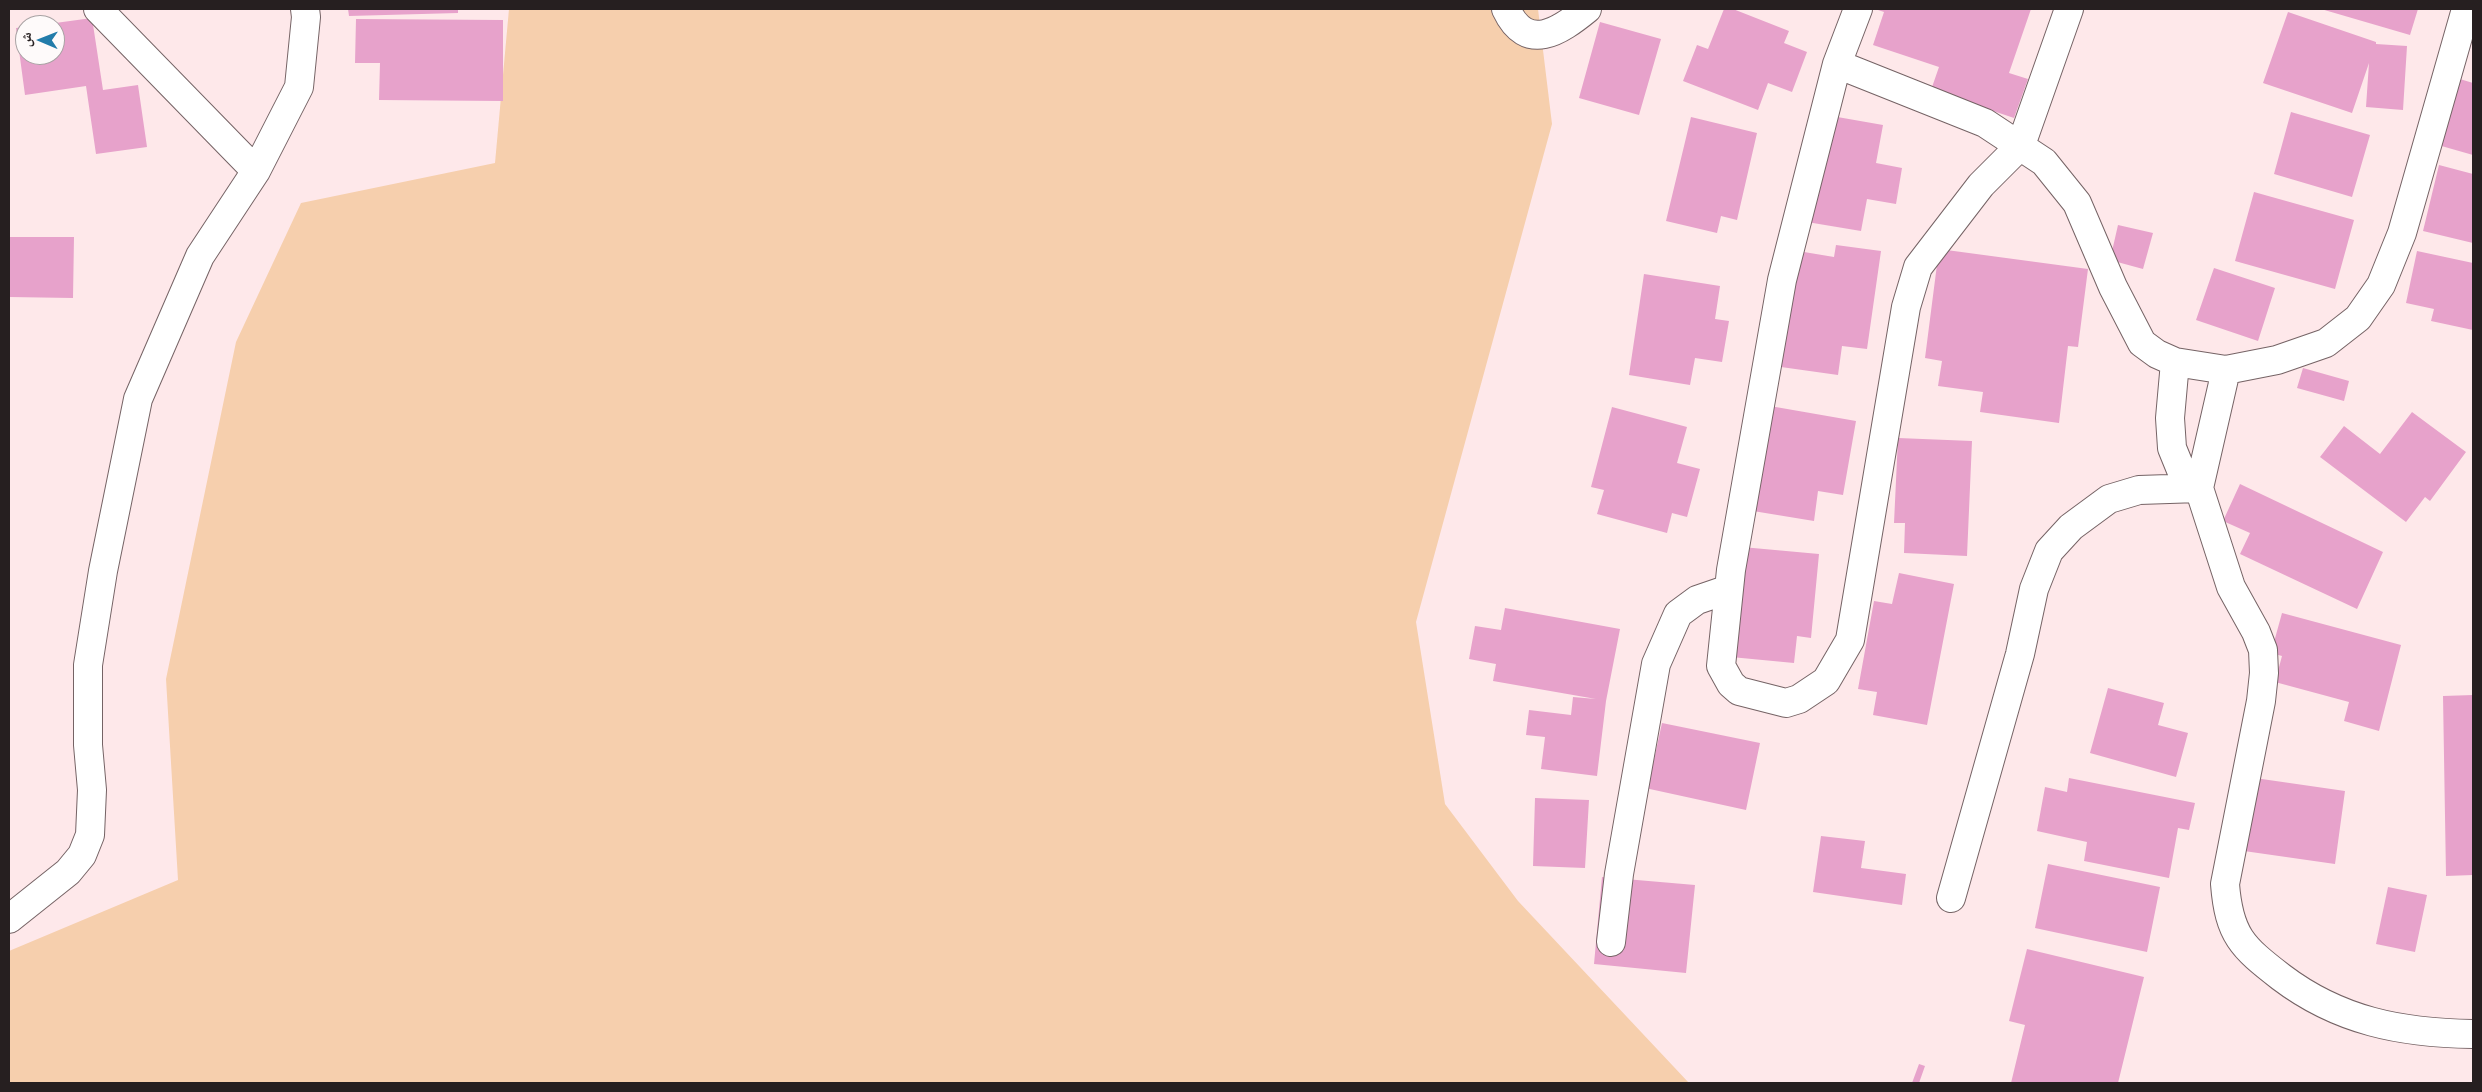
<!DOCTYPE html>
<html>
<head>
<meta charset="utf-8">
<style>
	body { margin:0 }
	#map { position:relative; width:2482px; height:1092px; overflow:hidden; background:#fee8ea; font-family:Ubuntu,"Noto Naskh Arabic",sans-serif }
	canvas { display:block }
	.frame { position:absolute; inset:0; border:10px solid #261f20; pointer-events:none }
	.north { position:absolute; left:15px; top:15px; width:50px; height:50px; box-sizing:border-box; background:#fefafa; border:1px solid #a8a2a3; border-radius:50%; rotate:271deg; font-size:14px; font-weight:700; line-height:20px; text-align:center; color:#261f20 }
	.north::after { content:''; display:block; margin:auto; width:18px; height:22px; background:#237caa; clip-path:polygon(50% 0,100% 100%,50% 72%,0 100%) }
</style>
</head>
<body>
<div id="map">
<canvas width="2482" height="1092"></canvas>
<div class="frame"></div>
<div class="north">ش</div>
</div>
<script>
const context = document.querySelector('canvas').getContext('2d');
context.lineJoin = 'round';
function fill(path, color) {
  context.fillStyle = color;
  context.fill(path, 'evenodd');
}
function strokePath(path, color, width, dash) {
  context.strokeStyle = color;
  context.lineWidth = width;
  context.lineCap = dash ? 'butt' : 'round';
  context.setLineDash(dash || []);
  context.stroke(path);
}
const green = new Path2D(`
	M509,9h1029l14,115 -136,498 29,182 73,97 171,182h-1680v-132l169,-71 -12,-201 70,-337 65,-139 194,-40z`);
const building = new Path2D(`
	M348,9h110v4l-109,3z
	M1724,9h9l56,22 -5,12 23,9 -15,40 -24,-9 -10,27 -75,-29 14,-36 11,4z
	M1875,9h156l-22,64 19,6 -14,39 -83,-28 8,-23 -66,-22 11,-33z
	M2321,9h97l-8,26z
	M2288,12l88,30v2l31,2 -4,64 -37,-3 3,-44 -17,50 -89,-30z
	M92,18l11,72 35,-5 9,62 -51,7 -10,-68 -61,9 -9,-67 9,-1v28h30v-30l-7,-1z
	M356,19l147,1v81l-124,-1 1,-37h-25z
	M1600,22l61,17 -22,76 -60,-17z
	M2450,76l23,7v72l-42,-12z
	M2291,112l79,23 -18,62 -78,-23z
	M1826,115l57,10 -7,38 26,5 -6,36 -29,-5 -6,32 -54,-9z
	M1691,117l66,16 -20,87 -16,-4 -4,17 -51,-12z
	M2439,165l34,9v69l-50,-12z
	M2254,192l100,28 -19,69 -100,-28z
	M2118,225l35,8 -10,36 -33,-9z
	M9,237h65l-1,61 -64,-1z
	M1836,245l45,6 -14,98 -25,-3 -4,29 -57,-8 17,-116 36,6z
	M1939,249l149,20 -10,78 -10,-1 -9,77 -79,-11 3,-20 -45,-6 4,-25 -17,-3z
	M2417,251l56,12v67l-42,-9 3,-12 -28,-6z
	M2214,268l61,20 -17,53 -62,-21z
	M1644,274l76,12 -5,33 14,2 -7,41 -27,-4 -5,27 -61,-10z
	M2303,368l46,13 -5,20 -47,-13z
	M1770,406l86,15 -13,74 -25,-4 -4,30 -61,-10z
	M1612,407l75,20 -10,36 23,6 -13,48 -15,-4 -5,20 -70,-19 7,-24 -13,-3z
	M2412,412l54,40 -36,49 -5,-4 -19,25 -86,-65 24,-31 36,28z
	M1898,438l74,3 -5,115 -63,-3 1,-30h-11z
	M2240,484l143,68 -26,57 -117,-55 10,-21 -27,-12z
	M1742,547l77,7 -8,84 -14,-2 -3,27 -63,-6z
	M1899,573l55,11 -27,141 -54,-10 4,-23 -19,-3 16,-88 18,3z
	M1505,608l115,21 -14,72 -9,75 -56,-7 4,-32 -19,-2 3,-25 42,5 2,-18 23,2 -103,-18 3,-17 -27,-5 6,-33 26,4z
	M2282,613l119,32 -22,86 -35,-10 5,-19 -74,-20 7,-26 -11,-3z
	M2108,688l56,15 -6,22 30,8 -12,44 -86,-24z
	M2473,695v180l-27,1 -3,-180z
	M1662,723l98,20 -14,67 -110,-24 6,-25 11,3z
	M2241,776l104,15 -10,73 -105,-15z
	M2069,778l126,25 -6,27 -11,-2 -9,50 -85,-17 3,-19 -50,-11 8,-44 22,5z
	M1535,798l54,2 -4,68 -52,-2z
	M1821,836l44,5 -4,27 45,6 -4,31 -89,-13z
	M2048,864l112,23 -13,65 -112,-24z
	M1602,877l93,8 -9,88 -92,-9z
	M2388,887l39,8 -12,57 -39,-8z
	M2027,949l117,28 -26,106h-107l14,-58 -16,-4z
	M1919,1064l6,2 -6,17h-7z`);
const minor = new Path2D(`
	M98,9l158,162
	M1506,9c21,45 54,22 81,0
	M1858,9l-21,55 -55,216 -51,290 -10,96 10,18 8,7 47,12 13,-4 27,-18 24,-41 56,-333 12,-40 63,-82 40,-40 48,-136
	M1837,64l148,59 59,39 33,41 36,84 29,56 15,11 18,8 51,8 51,-10 49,-17 32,-25 23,-33 21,-52 64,-224
	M2175,362l-5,56 2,30 9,22 18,18 32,99 25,45 7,18 1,23 -3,28 -36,183c4,51 17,63 56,93 58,44 120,56 192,57
	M2199,488l27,-118
	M1951,898l69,-244 14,-65 15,-38 22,-24 38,-28 30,-9 60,-2
	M9,919l59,-47 14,-17 8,-20 2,-45 -4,-45v-80l15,-94 35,-172 62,-143 56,-85 43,-84 7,-70 -1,-8
	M1611,942l8,-68 37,-210 22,-50 19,-14 32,-11`);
fill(green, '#f6cfad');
fill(building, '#e7a2cb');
strokePath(minor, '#756365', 30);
strokePath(minor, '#fff', 28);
</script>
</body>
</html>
